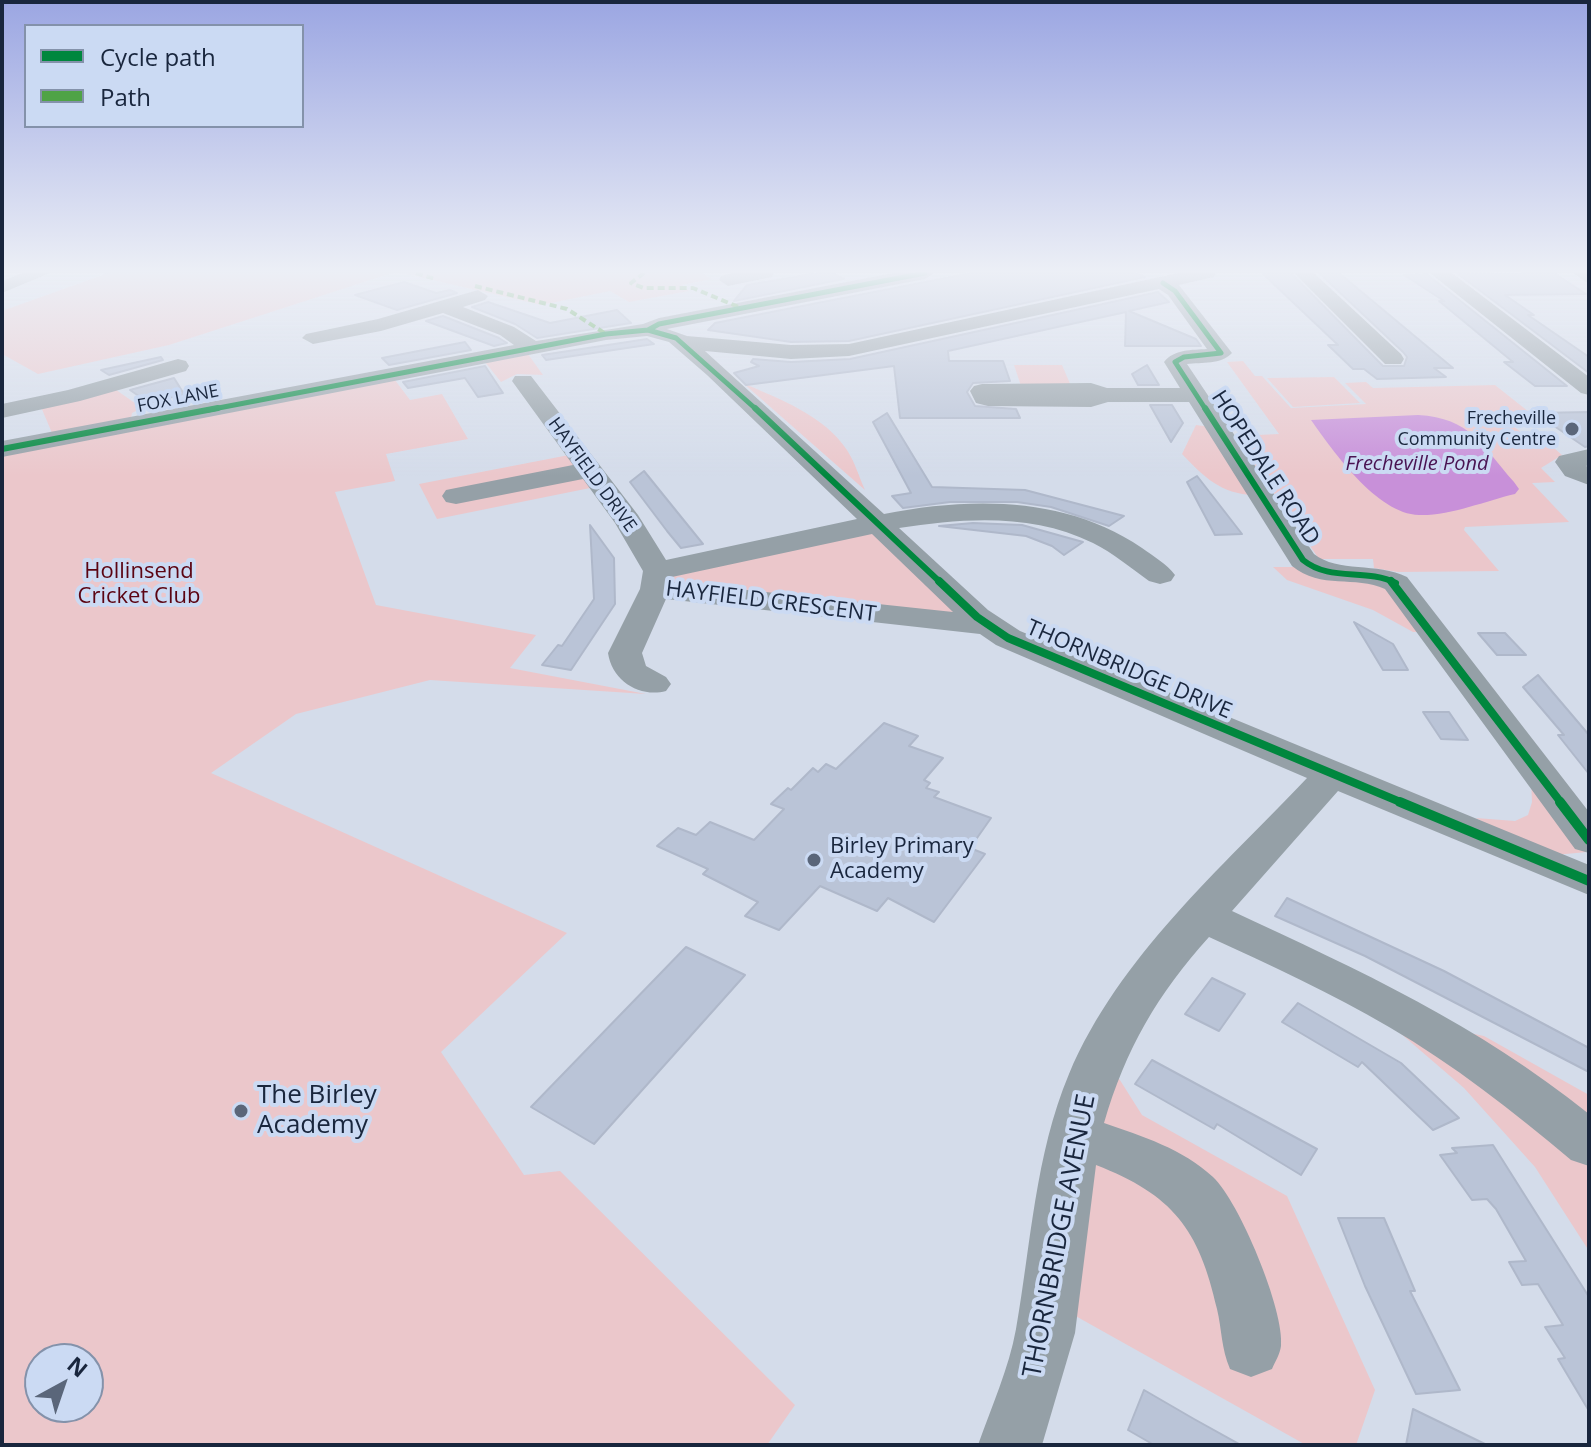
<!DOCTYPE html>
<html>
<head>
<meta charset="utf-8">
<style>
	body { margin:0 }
	#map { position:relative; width:1591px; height:1447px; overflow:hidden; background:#d4dcea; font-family:"Open Sans",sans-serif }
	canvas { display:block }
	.frame { position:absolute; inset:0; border:4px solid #19263d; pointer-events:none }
	.legend { position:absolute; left:24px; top:24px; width:280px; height:104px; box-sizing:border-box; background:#cbdaf3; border:2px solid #8492aa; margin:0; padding:10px 14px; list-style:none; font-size:24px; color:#19263d }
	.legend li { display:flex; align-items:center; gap:16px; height:40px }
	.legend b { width:40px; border:2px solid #8492aa }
	.north { position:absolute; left:24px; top:1343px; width:80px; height:80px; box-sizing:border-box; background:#cbdaf3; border:2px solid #8492aa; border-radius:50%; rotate:40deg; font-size:22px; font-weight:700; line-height:32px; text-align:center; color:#19263d }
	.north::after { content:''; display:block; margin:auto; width:28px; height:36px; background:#5a667a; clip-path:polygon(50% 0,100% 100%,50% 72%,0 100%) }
</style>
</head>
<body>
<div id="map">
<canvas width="1591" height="1447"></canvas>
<div class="frame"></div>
<ul class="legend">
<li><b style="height:10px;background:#00873e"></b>Cycle path</li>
<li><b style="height:10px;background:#4fa346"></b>Path</li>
</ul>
<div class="north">N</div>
</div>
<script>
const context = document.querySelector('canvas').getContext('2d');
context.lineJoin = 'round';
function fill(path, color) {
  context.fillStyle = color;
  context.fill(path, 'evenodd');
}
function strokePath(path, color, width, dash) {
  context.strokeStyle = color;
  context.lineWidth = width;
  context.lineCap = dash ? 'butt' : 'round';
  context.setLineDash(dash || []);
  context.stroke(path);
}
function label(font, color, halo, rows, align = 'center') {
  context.font = font + ' "Open Sans",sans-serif';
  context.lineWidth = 8;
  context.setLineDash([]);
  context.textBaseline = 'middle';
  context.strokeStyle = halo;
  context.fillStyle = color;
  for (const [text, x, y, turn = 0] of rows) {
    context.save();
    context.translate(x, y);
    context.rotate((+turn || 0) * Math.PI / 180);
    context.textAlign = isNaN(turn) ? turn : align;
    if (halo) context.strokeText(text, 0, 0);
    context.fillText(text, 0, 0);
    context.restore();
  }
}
const green = new Path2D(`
	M108,273h284l-223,72 -131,29 -36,-20v-43z
	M402,273h301l9,6 -30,6 7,6 -60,11 -19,-11 -69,14z
	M528,354l15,21 -26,-1 -16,8 -16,-20z
	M1243,361l12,15h7l29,32 75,-4 -21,-21 21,-1 7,6 122,-3 34,27 -32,1 25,20h15l25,22 -21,13 14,14 -23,1 37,39 -104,5 -1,3 35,41 -101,1 -24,-4 -1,-9h-54l-84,-123 44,-2 -52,-72z
	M1014,365h48l9,21h-50z
	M1334,377l26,26 -67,4 -26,-29z
	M395,380l15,20 32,-6 26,45 -82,15 9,27 -60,11 41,113 160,30 -26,33 136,26 -216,-14 -134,34 -85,59 356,160 -126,119 83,123 36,-4 235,234 -28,40h-765v-991zM40,1359h48v48h-48z
	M743,383c36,16 81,32 104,67 8,12 12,27 18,40z
	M112,387l30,21 -10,5 -1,5 -79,15 -11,-26z
	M1196,425l15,2 43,68c-33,-1 -50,-18 -72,-41z
	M569,455l26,32 -158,32 -18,-35z
	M872,531l91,83 -290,-31 -2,-10z
	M1273,567h28l78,12 45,53h-11l-40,-22 -86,-30z
	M1531,780l56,72 -32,3 -56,-23 -23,-14 39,3 13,-6 4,-13z
	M1378,1014l106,22 105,59v156l-54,-84 -71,-79z
	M1118,1077l24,38 145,81 88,194 -19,55h-50l-234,-131 29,-193z`);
const water = new Path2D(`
	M1418,415c53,3 63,30 96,67l5,7 -4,5c-30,7 -65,22 -96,21 -42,-1 -86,-64 -108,-95z`);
const building = new Path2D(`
	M818,273h14l12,6 -110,22 13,-16z
	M971,273h164l10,4 -296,64 -58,1 -83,-12 7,-7z
	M1262,273h29l92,93h21l3,-9 -4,-5 -84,-79h20l114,95h-19l12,9 -69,2 -13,-10h-11l-25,-24h10z
	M1554,273l32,21 -81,1 29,20h-6l61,42v16l-131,-99z
	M1428,274v1l139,111h-32l-31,-24h9l-74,-61h5l-40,-26z
	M404,282l32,11 14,-3 7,3 -60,17 -42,-15z
	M1158,292l11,10 -40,9 67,28 5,7h-76l1,-34 -178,39 1,10h54l7,20 -37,2 -6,9 8,14 41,3 4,9h-120l-6,-52 -148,19 -12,-12 25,-7 -8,-4 2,-3 38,3 59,-3z
	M488,302l62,21 67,-13 14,13 -94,15 -22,-14 -43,-17z
	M443,316l56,22 8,5 -13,3 -68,-25z
	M647,339l7,5 -108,16 -4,-5z
	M465,342l6,8 -82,15 -7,-7z
	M161,357l2,3 -54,15 -8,-5z
	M1147,365l12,20h-21l-6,-11z
	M485,366l18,27 -25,4 -13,-19 -57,10 -5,-6z
	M174,378l10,16 -35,9 -19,-13z
	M1150,405h22l11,18 -12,19z
	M1589,412v34l-4,1 -50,-34z
	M887,413l45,74 93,3 99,26 -15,10 -58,-19 -34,-5h-67l-47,6 -11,-12 19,-3 -38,-71z
	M644,471l59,73 -22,4 -14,-17 -37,-49z
	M1197,476l45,58 -27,1 -28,-53z
	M973,523l49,2 61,17 -19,13 -12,-9 -26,-10 -87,-10z
	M590,525l24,33 1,46 -44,66 -29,-5 16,-20 4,1 32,-47z
	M1354,622l39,22 15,26h-25z
	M1478,633h27l21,22h-29z
	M1538,675l51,60v39l-31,-39h6l-41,-48z
	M1423,712h26l19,28 -27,-1z
	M884,723l34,13 -9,10 34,12 -19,22 6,3 -4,5 13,4 -5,5 57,21 -21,30 15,6 -51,68 -46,-24 -11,13 -57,-25 -41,44 -34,-14 13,-14 -55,-28 5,-5 -51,-23 21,-18 18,7 14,-13 44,18 30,-31 -13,-5 17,-16 3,2 22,-22 5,4 8,-8 10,5z
	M1287,898l157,73 145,77v24l-224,-116 -90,-40z
	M686,947l59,28 -151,169 -63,-37z
	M1212,978l33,16 -26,37 -34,-17z
	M1298,1003l103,60 58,55 -26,12 -71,-68 -4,5 -76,-45z
	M1152,1060l165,89 -16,26 -84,-51 -3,5 -79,-45z
	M1493,1145l96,152v114l-31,-52 7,-1 -20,-31 18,-2 -25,-41 -16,1 -13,-23 17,-1 -30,-52 -9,-10 -15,1 -32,-45 17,-2 -5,-5z
	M1338,1218h46l31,73h-5l50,99 -44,4 -51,-108z
	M1144,1390l50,29 47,26h-87l-26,-15z
	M1413,1409l74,36h-81z`);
const minor = new Path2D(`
	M22,273h28l-48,20v-12z
	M732,273h42l-2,4 -44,9 -9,-6 2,-4z
	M893,273h41l-9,6 -258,50 20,7 104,9 58,-1 329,-71h38l-2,4 -35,8 53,68c-11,12 -30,9 -45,11l127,190c24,19 63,8 93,23l182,235v41l-14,-4 -190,-260c-30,-14 -64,1 -93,-23l-103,-164h-81l-17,5 -103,-1 -12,-3 -6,-12 4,-5 8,-2 109,-1 16,5h73l-16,-26c10,-13 28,-12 43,-13l-39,-54 -9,-6 -310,67 -58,3 -86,-8 179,163c87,-17 182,-18 258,34 11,8 25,16 33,27l-4,6 -11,3 -11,-3c-18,-13 -36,-28 -56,-38 -61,-30 -128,-25 -194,-15l89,82 32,21 569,234v30l-251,-104 -106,120c129,60 245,113 357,203v52l-18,-6c-58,-49 -117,-95 -182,-133 -58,-34 -119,-62 -180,-90 -52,58 -83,111 -105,186 38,13 79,26 109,54 26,24 72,134 68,169 -1,8 -6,16 -9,23l-21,8 -21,-8c-9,-21 -8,-39 -13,-60 -18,-80 -44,-114 -121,-144l-21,168 -33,112h-64c13,-37 31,-77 38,-116 15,-85 19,-174 53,-255 50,-118 152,-205 238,-296l-311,-133 -16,-11 -314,-35 -24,54 4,13 20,11 5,7 -5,7c-26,7 -54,-10 -58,-38l32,-64 3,-18 -28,-48 -32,-44 -127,25 -10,-2 -4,-6 4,-6 10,-2 117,-23 -61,-84 3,-5h16l107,139 28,45 191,-41 -150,-144 -38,-33 -22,-6 -41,4 -604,117v-16l512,-96 -14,-10 -57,-22 -62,18 -68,13 -11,-6 4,-4 72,-15 100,-29 10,6 -3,4 -22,7 51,20 22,14 107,-17 16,-6zM872,534l81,78 -281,-30v-5z
	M1294,273h20l87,81 3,5 -3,5h-16z
	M1430,273h22l137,104v18l-8,-2z
	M1573,273h16v11z
	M178,359l8,2 3,5 -3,5 -106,30 -78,17v-14l66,-14z
	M1589,449v16l-3,1 3,1v18l-24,-9 -10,-14 4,-6z`);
const quiet = new Path2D(`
	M416,273l19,6
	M644,273l-13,10 13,5h49l48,20
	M475,286l92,23 39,25`);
const cyclewayFar3 = new Path2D(`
	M1163,283l12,8 46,62 -37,4 -9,5 31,48
	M648,330l28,8 81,72
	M208,410l398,-76 42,-4 11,-6 266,-51`);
const cyclewayFar2 = new Path2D(`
	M755,408l186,175
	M1205,408l98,152c27,22 62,8 93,23
	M2,449l216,-41`);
const cyclewayFar1 = new Path2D(`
	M939,581l38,36 31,21 397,166
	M1391,581l171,223`);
const cycleway = new Path2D(`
	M1400,802l189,79
	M1560,802l29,38`);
const markers = [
	[1572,429,8,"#5a667a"],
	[814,860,8,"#5a667a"],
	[241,1111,8,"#5a667a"]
];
const farStreetnames = [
	["FOX LANE",178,399,-11],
	["HAYFIELD DRIVE",592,475,54]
];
const farPoinames = [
	["Frecheville",1556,419],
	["Community Centre",1556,440]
];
const farWaternames = [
	["Frecheville Pond",1417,464]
];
const streetNames = [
	["HOPEDALE ROAD",1265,468,57],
	["HAYFIELD CRESCENT",771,602,7],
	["THORNBRIDGE DRIVE",1129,670,23]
];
const parkNames = [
	["Hollinsend",139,572],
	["Cricket Club",139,597]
];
const poiNames = [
	["Birley Primary",830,847],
	["Academy",830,872]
];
const nearPoinames = [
	["The Birley",257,1096],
	["Academy",257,1126]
];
const nearStreetnames = [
	["THORNBRIDGE AVENUE",1060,1236,-79]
];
fill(green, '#ebc7cb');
fill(water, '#c890d9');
fill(building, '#bac4d7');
strokePath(building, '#afb8ca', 2);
fill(minor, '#95a0a7');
strokePath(quiet, '#4fa346', 4, [7, 4]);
strokePath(cyclewayFar3, '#00873e', 5);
strokePath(cyclewayFar2, '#00873e', 6);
strokePath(cyclewayFar1, '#00873e', 8);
strokePath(cycleway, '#00873e', 10);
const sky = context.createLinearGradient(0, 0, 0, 476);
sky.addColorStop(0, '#9ba6e2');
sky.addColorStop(0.57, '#eceff6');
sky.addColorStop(1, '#eceff600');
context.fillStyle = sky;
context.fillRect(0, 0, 1591, 476);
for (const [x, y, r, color] of markers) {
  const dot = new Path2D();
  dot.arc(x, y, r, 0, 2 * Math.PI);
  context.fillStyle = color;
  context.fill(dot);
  strokePath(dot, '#cbdaf3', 3);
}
label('18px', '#19263d', '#cbdaf3', farStreetnames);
label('18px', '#19263d', '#cbdaf3', farPoinames, 'right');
label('italic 20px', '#491352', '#cbdaf3', farWaternames);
label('22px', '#19263d', '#cbdaf3', streetNames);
label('22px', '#5b0412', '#cbdaf3', parkNames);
label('22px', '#19263d', '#cbdaf3', poiNames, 'left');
label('26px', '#19263d', '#cbdaf3', nearPoinames, 'left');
label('26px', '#19263d', '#cbdaf3', nearStreetnames);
</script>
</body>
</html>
